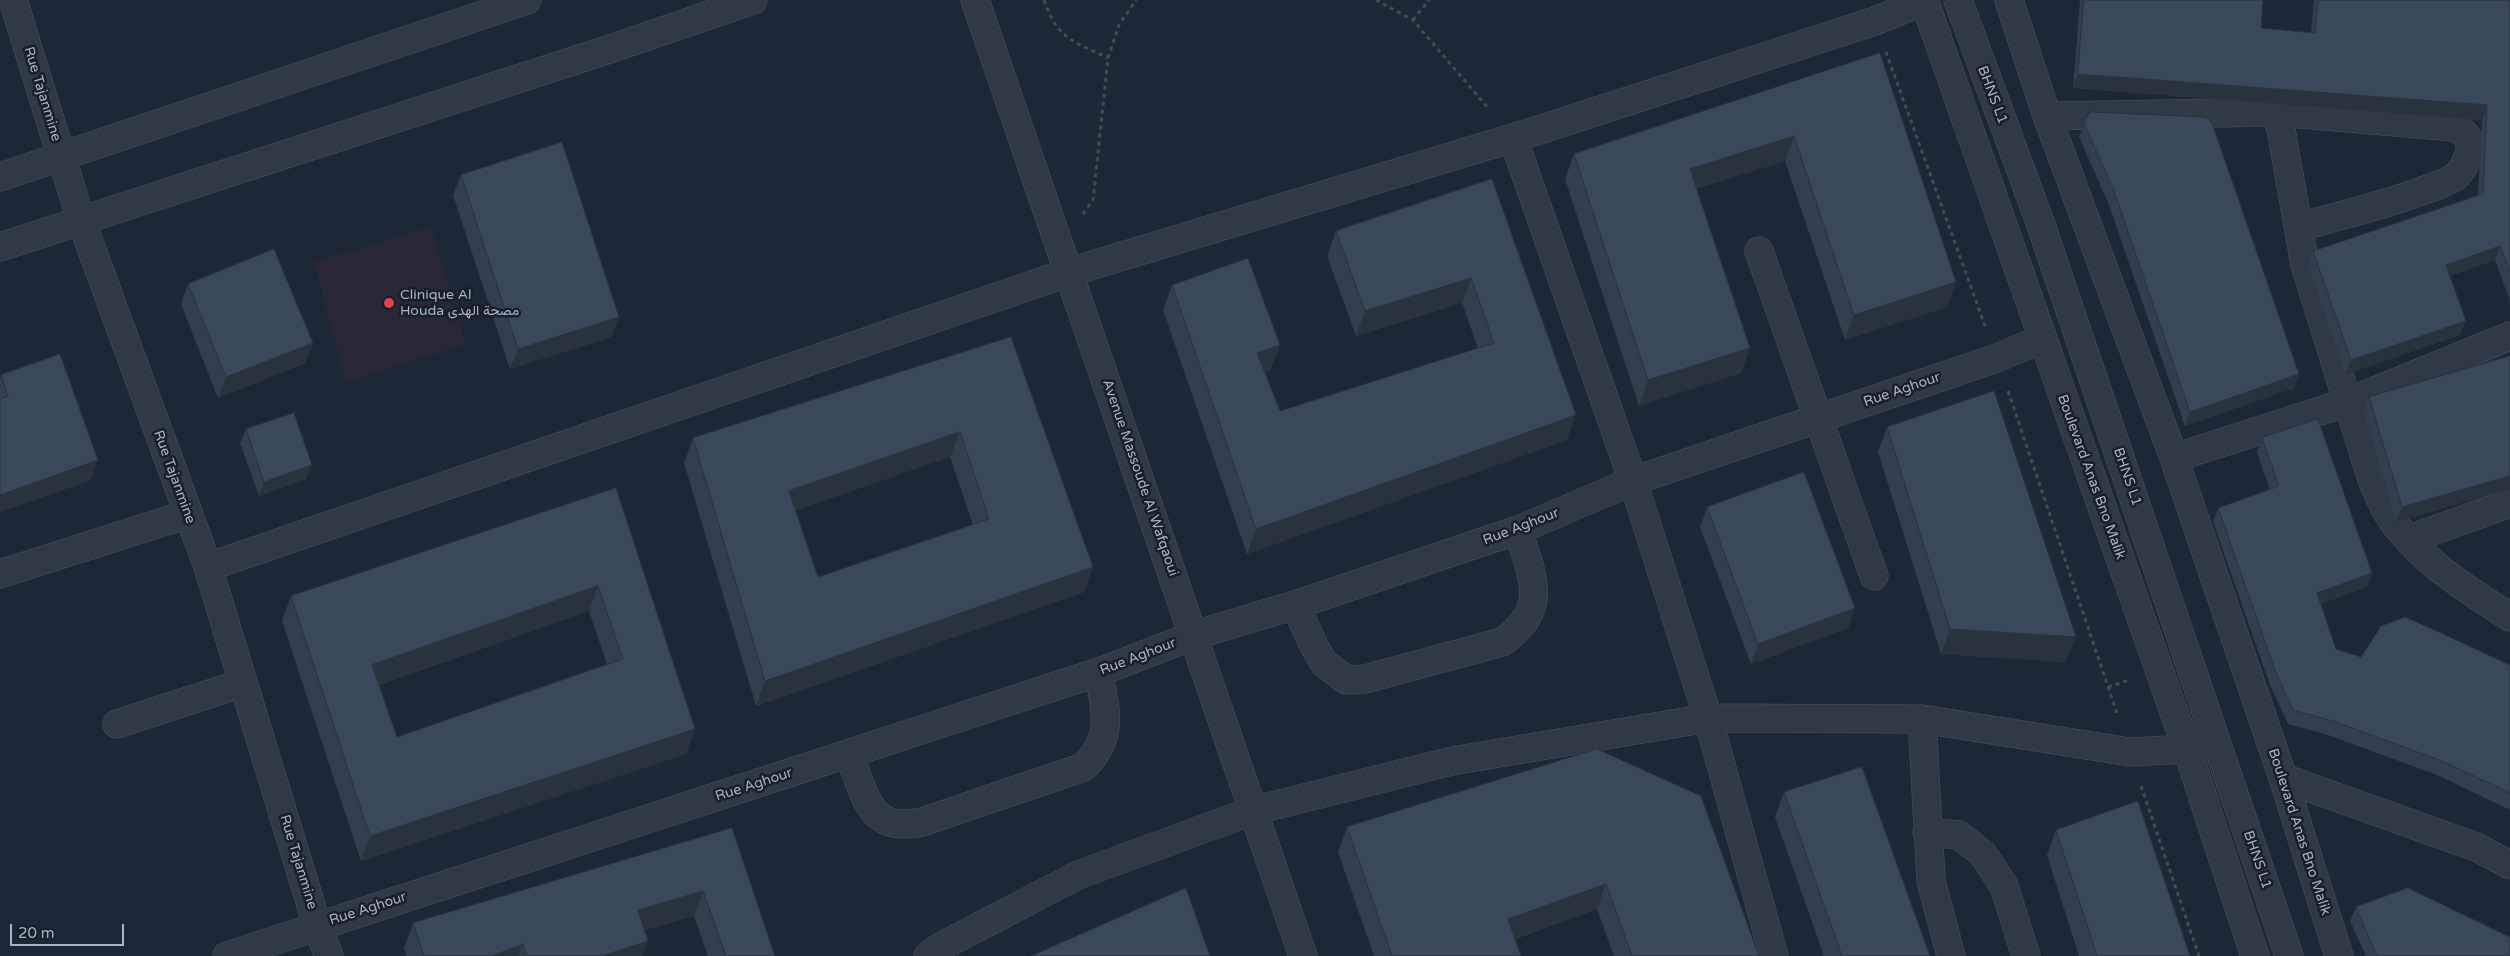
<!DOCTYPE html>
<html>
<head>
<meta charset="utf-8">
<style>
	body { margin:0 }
	#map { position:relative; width:2510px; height:956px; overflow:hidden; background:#1d2836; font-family:"Varela Round",sans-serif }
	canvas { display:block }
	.scale { position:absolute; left:10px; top:924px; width:114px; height:22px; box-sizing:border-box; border:2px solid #a9b5c4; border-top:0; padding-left:6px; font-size:15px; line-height:18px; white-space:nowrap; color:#a9b5c4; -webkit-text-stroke:4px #161f2b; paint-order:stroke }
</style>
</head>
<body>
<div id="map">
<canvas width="2510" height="956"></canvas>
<div class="scale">20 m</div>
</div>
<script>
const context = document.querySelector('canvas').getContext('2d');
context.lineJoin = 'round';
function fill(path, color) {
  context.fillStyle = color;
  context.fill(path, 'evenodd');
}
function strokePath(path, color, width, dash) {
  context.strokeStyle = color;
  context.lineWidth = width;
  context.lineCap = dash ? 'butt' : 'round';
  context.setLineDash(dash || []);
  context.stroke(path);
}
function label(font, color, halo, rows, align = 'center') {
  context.font = font + ' "Varela Round",Vazirmatn,sans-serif';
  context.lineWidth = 5;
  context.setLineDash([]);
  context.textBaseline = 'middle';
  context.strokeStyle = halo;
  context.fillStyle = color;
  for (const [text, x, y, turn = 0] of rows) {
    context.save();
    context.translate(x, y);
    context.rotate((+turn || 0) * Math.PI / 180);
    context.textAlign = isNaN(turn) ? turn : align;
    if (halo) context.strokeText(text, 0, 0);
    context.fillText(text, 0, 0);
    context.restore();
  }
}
const medical = new Path2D(`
	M431,227l35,117 -120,38 -32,-120z`);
const path = new Path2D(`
	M1044,0c14,40 29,41 64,58
	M1376,0l37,20 76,89
	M1413,20l16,-20
	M1886,52l99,274
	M1083,214l10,-14 15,-142 11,-33 17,-25
	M2008,391l110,325
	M2108,687l21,-7
	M2141,786l58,170`);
const minor = new Path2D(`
	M13,0l68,220 127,347 109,358 12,31
	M975,0l328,956
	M1924,0l263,749 68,207
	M1958,0l82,222 249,734
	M2009,0l38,116 127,342 109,320 56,178
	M2278,112l27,153 67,215c5,11 9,22 15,32 27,44 80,78 123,105
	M2047,116l231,-4 176,15c10,5 18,11 16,23 -2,10 -8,21 -15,27 -12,8 -26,11 -39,16 -38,14 -78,23 -117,34
	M1513,138l120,343 75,237 66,238
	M0,177l527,-177
	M0,247l610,-198 143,-49
	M1759,251l115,325
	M2174,458l174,-56 162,-66
	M2410,539l100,-36
	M208,567l862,-295 466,-141 339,-110 49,-20
	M0,574l188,-60
	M1295,605l19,41 10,17 22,17 19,-1 137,-37c49,-34 30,-65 16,-112
	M1922,719l9,162 20,75
	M117,724l126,-41
	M849,754c16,40 19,80 73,68l162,-55c31,-32 21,-55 15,-95
	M2283,778l193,69 34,18
	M1927,832l32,3 24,19 21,32 22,70
	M227,956l872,-284 96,-37 100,-30 223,-75 115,-49 364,-123 45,-19
	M928,956l12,-9 138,-72 174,-64 200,-50 256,-43 214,1 208,33 57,-3`);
const wall = new Path2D(`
	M2080,0h183l-2,28 50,5 3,-33h196v301l-15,-41 -45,16 10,59 -114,39 -38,-109 5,-14 165,-56 4,-75 -409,-32z
	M1880,53l76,229 -9,25 -102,33 -60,-179 -89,28 54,159 -9,25 -102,33 -74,-227 9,-25z
	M2084,123l210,265 -109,38 -76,-221 -30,-68z
	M461,175l158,142 -8,20 -101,32 -57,-174z
	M1492,179l75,261 -320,114 -84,-244 9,-25 108,60 -10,25 -5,2 15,39 198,-63 -16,-45 -106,33 -29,-80 9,-25z
	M188,284l125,59 -8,20 -87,35 -37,-94z
	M1011,337l82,230 -9,25 -328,114 -72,-243 9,-25zM950,457l23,68 -155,52 -23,-67z
	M2510,356v133l-114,33 -32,-111 5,-14z
	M1,375l90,105 -91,32v-133z
	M1887,427l179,235 -125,-8 -63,-202z
	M246,429l60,50 -47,17 -19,-53z
	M2262,438l110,135 -5,14 -47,17 16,45 25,8 149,8v145l-73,-35 -109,-40 -40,-11 -18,-39 -57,-163 5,-14 52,-18 -13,-37z
	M616,488l79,241 -9,25 -325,107 -79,-240 9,-25zM589,611l18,53 -210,73 -18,-52z
	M1707,507l148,101 -7,20 -97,36 -51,-137z
	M1597,749l162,207h-145l-17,-47 -82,30 6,17h-147l-36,-104 9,-25z
	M1784,792l146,164h-106l-49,-139z
	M732,828l43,128h-67l-14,-40 -49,14 -2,26h-236l-3,-8 9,-25z
	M2056,830l134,126h-111l-32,-101z
	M2356,907l154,49h-144l-16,-35z`);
const shadedWall = new Path2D(`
	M2078,74l409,31 -5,15 -409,-32z
	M1794,136l-9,25 -105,33 10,-25z
	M2500,246l-5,14 -54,19 5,-14z
	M1471,278l-9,25 -106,33 9,-25z
	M1956,282l-9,25 -102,33 9,-25z
	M619,317l-8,20 -101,32 8,-20z
	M2466,321l-6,14 -114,39 5,-14z
	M313,343l-8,20 -87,35 8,-21z
	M1280,345l-10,25 -22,8 9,-25z
	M1750,348l-9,25 -102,33 9,-26z
	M2299,374l-5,14 -109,38 5,-14z
	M1576,415l-9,25 -320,114 9,-25z
	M960,432l-10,25 -170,59 9,-25z
	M98,460l-7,20 -91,32v-17z
	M312,465l-6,14 -47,17 5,-14z
	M2510,476v13l-114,33 6,-15z
	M1093,567l-9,25 -328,114 9,-25z
	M2372,573l-5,14 -56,20 6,-14z
	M598,586l-9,25 -226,79 9,-25z
	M1855,608l-7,20 -97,36 7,-20z
	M1950,629l126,8 -10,25 -125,-8z
	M695,729l-9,25 -325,107 9,-25z
	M1606,884l-9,25 -98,35 9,-25z
	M703,891l-9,25 -66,19 10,-25z
	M648,941l-5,15h-41z
	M523,944l-4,12h-27z`);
const building = new Path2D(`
	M2084,0h179l-2,28 54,5 3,-33h192v272l-10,-26 -54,19 20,56 -115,39 -38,-109 170,-57 4,-89 -409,-31z
	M1880,53l76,229 -102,33 -60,-179 -104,33 60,179 -102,32 -74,-226z
	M2090,112l116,5 6,6 87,251 -109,38 -76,-221 -30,-68z
	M562,142l57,175 -101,32 -57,-174z
	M1492,179l84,236 -320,114 -84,-244 76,-27 32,87 -23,8 23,58 214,-68 -23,-65 -106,33 -29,-80z
	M274,249l39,94 -87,34 -38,-93z
	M1011,337l82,230 -328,114 -72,-243zM960,432l29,87 -171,58 -29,-86z
	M60,354l38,106 -98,35v-96l8,-3 -7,-21z
	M2510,356v120l-108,31 -33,-110z
	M1994,391l82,246 -126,-8 -63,-202z
	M294,413l18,52 -48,17 -18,-53z
	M2318,419l54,154 -55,20 19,56 25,8 20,-31 24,-9 36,16 69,32v128l-68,-32 -109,-40 -40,-11 -18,-40 -57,-162 61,-22 -17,-48z
	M1804,472l51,136 -97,36 -51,-137z
	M616,488l79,241 -325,107 -79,-240zM598,586l25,73 -226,78 -25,-72z
	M1597,749l104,47 58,160h-127l-26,-72 -98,35 13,37h-129l-45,-129z
	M1862,767l68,189h-88l-58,-164z
	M2138,801l52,155h-93l-41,-126z
	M732,828l43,128h-49l-23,-65 -65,19 10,31 -46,15h-75l-4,-12 -31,12h-68l-11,-33z
	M1186,888l24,68h-179z
	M2408,888l102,49v19h-133l-21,-49z`);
const markers = [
	[389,303,6,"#e0444e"]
];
const streetNames = [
	["Rue Tajanmine",42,94,73],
	["BHNS L1",1992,95,69],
	["Rue Aghour",1902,390,-19],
	["Rue Tajanmine",174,477,70],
	["Boulevard Anas Bno Malik",2091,477,70],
	["BHNS L1",2127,477,71],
	["Avenue Massoude Al Wafqaoui",1140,478,71],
	["Rue Aghour",1521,527,-21],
	["Rue Aghour",1138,657,-21],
	["Rue Aghour",754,785,-18],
	["Boulevard Anas Bno Malik",2299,832,72],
	["BHNS L1",2257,860,71],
	["Rue Tajanmine",298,862,73],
	["Rue Aghour",368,909,-18]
];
const poiNames = [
	["Clinique Al",400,295],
	["Houda مصحة الهدى",400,311]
];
fill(medical, '#2a2837');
strokePath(minor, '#4b5562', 29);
strokePath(path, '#395152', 3, [4, 4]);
strokePath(minor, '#303a47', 28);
fill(wall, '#323f4d');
fill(shadedWall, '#29333e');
fill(building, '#3a4959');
strokePath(building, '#29333e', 1);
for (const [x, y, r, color] of markers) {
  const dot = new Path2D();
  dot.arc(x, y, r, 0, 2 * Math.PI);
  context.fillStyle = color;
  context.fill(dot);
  strokePath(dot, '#161f2b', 2);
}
label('14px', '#a9b5c4', '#161f2b', streetNames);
label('14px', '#a9b5c4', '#161f2b', poiNames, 'left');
</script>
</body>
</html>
